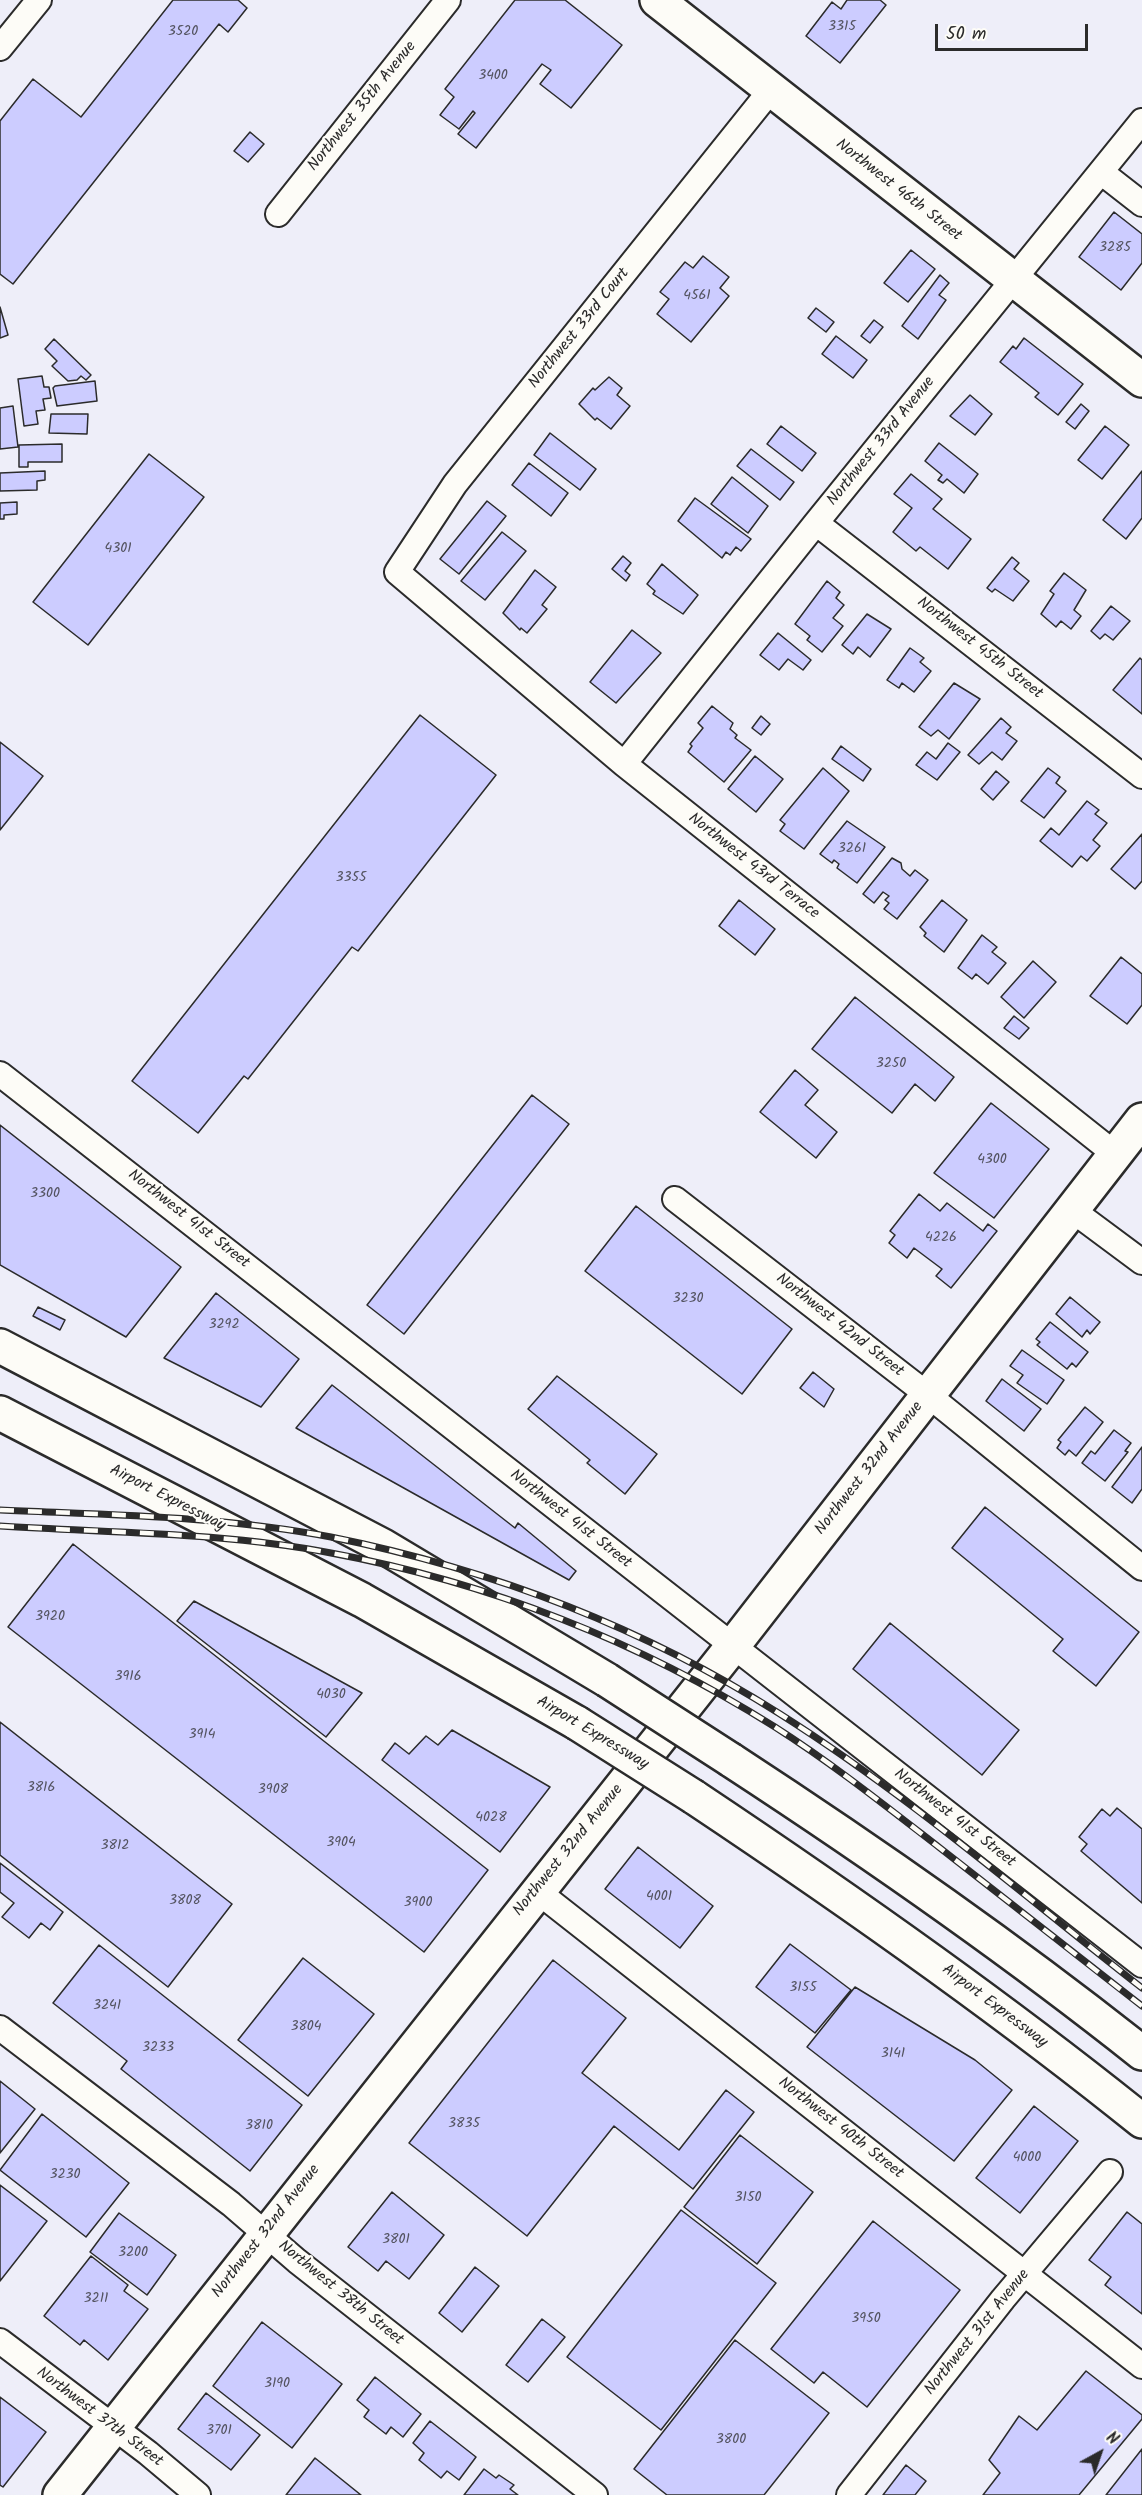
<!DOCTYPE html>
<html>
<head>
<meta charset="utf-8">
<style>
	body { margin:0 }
	#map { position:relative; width:1142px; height:2495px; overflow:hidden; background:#eeeef9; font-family:Kalam,sans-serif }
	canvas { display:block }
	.north { position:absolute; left:1070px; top:2423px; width:60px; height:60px; -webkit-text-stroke:4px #fdfcf7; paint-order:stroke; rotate:40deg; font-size:16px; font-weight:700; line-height:24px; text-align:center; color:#2b2b2b }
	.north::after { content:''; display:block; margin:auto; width:21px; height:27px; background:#2b2b2b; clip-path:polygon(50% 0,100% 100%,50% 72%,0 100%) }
	.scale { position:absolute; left:935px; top:24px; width:153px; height:27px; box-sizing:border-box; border:3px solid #2b2b2b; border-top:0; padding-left:8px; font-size:18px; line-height:21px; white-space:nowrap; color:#2b2b2b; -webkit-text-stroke:4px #fdfcf7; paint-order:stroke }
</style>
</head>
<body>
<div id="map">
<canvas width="1142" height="2495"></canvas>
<div class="north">N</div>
<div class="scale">50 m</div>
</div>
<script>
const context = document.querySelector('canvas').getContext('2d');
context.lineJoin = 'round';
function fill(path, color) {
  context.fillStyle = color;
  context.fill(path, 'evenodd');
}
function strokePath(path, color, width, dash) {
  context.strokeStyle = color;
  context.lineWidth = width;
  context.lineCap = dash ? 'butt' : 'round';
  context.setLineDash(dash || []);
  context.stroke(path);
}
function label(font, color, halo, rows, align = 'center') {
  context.font = font + ' Kalam,sans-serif';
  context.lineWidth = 4.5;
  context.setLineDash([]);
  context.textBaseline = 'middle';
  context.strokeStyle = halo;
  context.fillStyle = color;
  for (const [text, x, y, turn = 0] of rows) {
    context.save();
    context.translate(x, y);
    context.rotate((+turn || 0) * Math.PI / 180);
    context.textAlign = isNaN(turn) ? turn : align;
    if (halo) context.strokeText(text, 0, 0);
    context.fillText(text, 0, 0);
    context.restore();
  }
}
const building = new Path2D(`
	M173,0h65l9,8 -19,24 -9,-8 -206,260 -13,-10v-153l33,-42 48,38z
	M515,0h50l57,45 -51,63 -31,-24 11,-14 -9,-6 -66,84 -18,-14 17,-21 -2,-2 -14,18 -19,-14 14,-18 -9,-8z
	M847,0h33l6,5 -46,58 -34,-27 26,-34 9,7z
	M250,132l14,12 -16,18 -14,-11z
	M1114,212l28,22v29l-21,27 -42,-33z
	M911,250l24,19 -27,33 -24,-19z
	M703,256l26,21 -9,11 9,8 -38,46 -34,-28 12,-15 -9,-7 25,-30 8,6z
	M940,275l9,8 -10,12 7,5 -28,39 -16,-13z
	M0,307l8,28 -8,3z
	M816,308l18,14 -8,10 -18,-14z
	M874,320l9,7 -13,16 -9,-7z
	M836,336l31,24 -14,18 -31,-24z
	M1024,338l59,46 -25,31 -23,-18 4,-4 -39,-31 13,-16 3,3z
	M54,339l37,36 -5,5 -5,-4 -4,4 -9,1 -16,-15 5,-5 -12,-12z
	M42,376l2,11h5l2,11 -8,1 2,11 -9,1 2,13 -14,2 -6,-47z
	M609,377l13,11 -5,7 13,11 -19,23 -14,-11 -2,2 -16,-16 14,-16 2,2z
	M95,381l2,20 -40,5 -4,-18 2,-2z
	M970,395l22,19 -17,21 -25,-19z
	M1081,404l8,7 -14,18 -9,-7z
	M13,406l5,41 -18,2v-41z
	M51,414h37l-1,20 -38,-1z
	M781,426l35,27 -14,18 -35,-27z
	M1105,426l24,19 -27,34 -24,-19z
	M550,433l46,36 -16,21 -46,-35z
	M939,443l39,31 -14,19 -17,-14 -4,4 -5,-3 4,-5 -17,-14z
	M62,444v18h-34v5h-9v-22z
	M751,449l43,33 -14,18 -43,-34z
	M149,454l55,43 -116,148 -55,-43z
	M529,463l39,30 -17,23 -39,-31z
	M45,471v9l-8,1v9l-37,1v-18z
	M1142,471v47l-16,21 -23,-19z
	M911,474l31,25 -9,10 38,30 -23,30 -28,-22 -4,4 -23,-19 19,-24 -18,-14z
	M732,477l36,29 -20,27 -37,-29z
	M695,498l56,41 -10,12 -5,-4 -6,8 -4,-3 -4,6 -44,-37z
	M487,501l19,15 -47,58 -19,-15z
	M17,502v12l-13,1v4h-4v-16z
	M502,532l24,19 -41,49 -24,-19z
	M623,556l8,7 -6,8 5,4 -4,6 -14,-12z
	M1012,557l7,6 -5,6 15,12 -16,20 -18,-12 -3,3 -5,-4z
	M662,564l36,31 -15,19 -30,-20 2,-3 -8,-7z
	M535,570l21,17 -14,18 5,4 -20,24 -6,-5 -1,2 -17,-17z
	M1064,573l22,17 -12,20 7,6 -10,13 -10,-8 -5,6 -15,-13 13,-20 -4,-3z
	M827,581l13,11 -4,6 8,7 -11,13 10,8 -21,26 -15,-12 3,-4 -15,-12z
	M1111,606l19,15 -17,19 -8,-6 -5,5 -9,-8z
	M867,614l24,15 -21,28 -12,-10 -5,7 -11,-9z
	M632,630l29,23 -45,50 -26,-21z
	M778,633l33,27 -8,10 -15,-11 -9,11 -19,-15z
	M910,648l14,10 -4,4 11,9 -17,21 -12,-9 -3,5 -12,-8z
	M1140,658l2,2v54l-29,-24z
	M954,683l26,16 -31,40 -11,-9 -7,6 -12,-9z
	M712,706l21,17 -3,6 7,6 -2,3 16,12 -27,32 -36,-30 4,-6 -2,-2 13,-16 -5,-5z
	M420,715l76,60 -138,176 -6,-4 -104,132 -4,-3 -46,57 -66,-52z
	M761,716l9,8 -9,11 -9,-7z
	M1001,718l10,9 -5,6 11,8 -15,19 -10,-8 -13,12 -11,-9z
	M0,742l43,34 -43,54z
	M948,743l12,9 -23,28 -21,-15 11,-13 9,7z
	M841,746l30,23 -8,12 -31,-22z
	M755,756l28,23 -27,33 -28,-23z
	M823,768l26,23 -45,58 -24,-18 5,-7 -5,-4z
	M1048,768l12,9 -4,6 10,8 -22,27 -23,-17z
	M996,771l13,11 -16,18 -12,-11z
	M1087,801l12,9 -4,4 12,9 -14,17 7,6 -13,15 -6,-5 -9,11 -32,-26 11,-13 8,7z
	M847,821l38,26 -28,36 -20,-15 2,-4 -5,-4 -2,3 -12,-9z
	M1142,834v47l-7,8 -24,-20z
	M892,858l9,5 1,6 8,7 5,-6 13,10 -31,39 -13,-10 5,-6 -4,-3 4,-4 -6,-4 -9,11 -11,-9z
	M739,900l36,29 -20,26 -36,-29z
	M942,900l25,20 -23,32 -20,-16 2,-3 -6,-6z
	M982,935l15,12 -5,5 14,11 -18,21 -12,-10 -4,5 -14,-11z
	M1121,957l21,17v31l-15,19 -37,-28z
	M1033,961l23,21 -32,36 -23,-21z
	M855,997l99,80 -19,24 -20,-17 -23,29 -80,-64z
	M1014,1016l15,12 -10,11 -15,-11z
	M795,1070l23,20 -13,15 32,27 -21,26 -56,-46z
	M532,1095l37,29 -165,210 -37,-29z
	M991,1103l58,46 -55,69 -60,-45z
	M0,1125l181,142 -55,70 -126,-72z
	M919,1194l21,17 7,-8 36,28 5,-7 9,7 -46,57 -15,-12 6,-7 -28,-21 -7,10 -18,-15 6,-8 -5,-4z
	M636,1206l156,123 -50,65 -157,-123z
	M216,1293l83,66 -38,48 -97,-49z
	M1070,1297l30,25 -10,12 -3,-4 -5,7 -26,-23z
	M38,1307l27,13 -5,10 -27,-14z
	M1050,1322l38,30 -12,15 -4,-4 -5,6 -30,-24 3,-3 -4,-3z
	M1022,1350l42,30 -17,24 -30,-21 6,-8 -13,-9z
	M813,1372l21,17 -10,18 -24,-19z
	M557,1376l100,78 -32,40 -38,-31 3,-3 -62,-51z
	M1002,1379l39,30 -17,22 -38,-30z
	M332,1385l183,143 3,-5 58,48 -7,9 -273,-152z
	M1085,1407l18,15 -27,34 -7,-6 -4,5 -8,-7 4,-6 -3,-2z
	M1114,1430l17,13 -6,8 3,1 -23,29 -23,-18 9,-12 4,3z
	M1142,1447v42l-10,14 -20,-16z
	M985,1507l154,125 -43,54 -43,-35 10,-12 -111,-91z
	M73,1544l415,326 -64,82 -416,-325z
	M194,1601l168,92 -36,44 -149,-116z
	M890,1623l129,107 -37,45 -129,-106z
	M0,1722l232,182 -64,83 -168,-132z
	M452,1730l98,57 -50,65 -118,-92 13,-17 14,11 17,-18 12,9z
	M1117,1808l25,21v74l-61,-52 6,-7 -8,-7 23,-28 8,7z
	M638,1847l75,59 -33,42 -75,-59z
	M0,1863l63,49 -13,18 -9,-7 -12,15 -27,-21 12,-14 -14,-11z
	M790,1944l61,46 -36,43 -59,-46z
	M99,1945l203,160 -52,66 -129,-102 6,-8 -74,-58z
	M303,1958l71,56 -66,82 -70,-56z
	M553,1960l73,58 -44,55 97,77 47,-60 28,22 -61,77 -79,-63 -87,110 -118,-93z
	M855,1987l120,73 37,30 -58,71 -147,-114z
	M0,2081l35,28 -35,44z
	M1034,2106l44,35 -58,72 -44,-35z
	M42,2114l87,69 -43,54 -86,-67z
	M740,2135l73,57 -56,72 -73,-57z
	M0,2185l47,36 -47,60z
	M392,2192l52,43 -35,44 -23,-18 -8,10 -30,-24z
	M681,2210l95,73 -115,147 -94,-73z
	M1127,2212l15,12v90l-37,-29 6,-8 -22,-17z
	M119,2213l57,42 -29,40 -57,-43z
	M873,2221l87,69 -93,117 -44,-35 -9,11 -43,-34z
	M91,2256l37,29 -4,6 24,18 -40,51 -24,-20 -4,5 -36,-29z
	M475,2267l24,19 -37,46 -23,-19z
	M542,2319l23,18 -37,45 -22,-17z
	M262,2322l80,62 -50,64 -79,-62z
	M735,2340l94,73 -65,82h-97l-33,-26z
	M1086,2371l56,44v4l-63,76h-96l17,-22 -11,-13 30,-44 18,14z
	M375,2377l46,37 -18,23 -12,-10 -5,7 -22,-17 5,-7 -12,-10z
	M206,2393l54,42 -29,35 -53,-41z
	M0,2397l46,35 -43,55 -3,-2z
	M430,2421l46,36 -17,23 -12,-9 -6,7 -22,-18 5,-7 -11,-10z
	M1142,2449v46h-36z
	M315,2458l46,37h-75z
	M906,2465l20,16 -11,14h-32z
	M484,2469l12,9 3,-3 15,10 -4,4 8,6h-54z`);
const street = new Path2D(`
	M0,48l39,-48
	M770,91l-315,393 -58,88 227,192 491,390
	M1101,172l41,32
	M278,214l170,-214
	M816,523l326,253
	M624,764l192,-241 326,-402
	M0,1074l1142,891
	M675,1199l253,196 214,173
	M1072,1210l70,52
	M537,1891l605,475
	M0,2028l231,176 66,57 298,234
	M0,2341l148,112 50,42
	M849,2495l154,-196 107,-127`);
const secondary = new Path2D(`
	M657,0l485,380
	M60,2495l672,-848 410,-527`);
const highway = new Path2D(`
	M0,1346l383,200 224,134
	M0,1413l362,187 215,123
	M731,1760c141,92 280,189 411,293
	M694,1797c153,102 304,208 448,324`);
const rail = new Path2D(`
	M0,1510c110,5 222,6 331,27 159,32 312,90 449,177 128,81 243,181 362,274
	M0,1526c111,7 222,6 331,27 157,29 309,89 444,174 58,37 112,80 165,121 68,53 135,106 202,158`);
const highwayBridge = new Path2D(`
	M607,1680l124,80
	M577,1723l117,74`);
const numberNames = [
	["3315",842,28],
	["3520",183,33],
	["3400",493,77],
	["3285",1115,249],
	["4561",697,297],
	["4301",118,550],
	["3261",852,850],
	["3355",351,879],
	["3250",891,1065],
	["4300",992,1161],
	["3300",45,1195],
	["4226",941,1239],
	["3230",688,1300],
	["3292",224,1326],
	["3920",50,1618],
	["3916",128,1678],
	["4030",331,1696],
	["3914",202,1736],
	["3816",41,1789],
	["3908",273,1791],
	["4028",491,1819],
	["3904",341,1844],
	["3812",115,1847],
	["4001",659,1898],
	["3808",185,1902],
	["3900",418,1904],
	["3155",803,1989],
	["3241",107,2007],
	["3804",306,2028],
	["3233",158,2049],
	["3141",893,2055],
	["3835",464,2125],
	["3810",259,2127],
	["4000",1027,2159],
	["3230",65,2176],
	["3150",748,2199],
	["3801",396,2241],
	["3200",133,2254],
	["3211",96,2300],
	["3950",866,2320],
	["3190",277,2385],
	["3701",219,2432],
	["3800",731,2441]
];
const streetNames = [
	["Northwest 35th Avenue",363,107,-51],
	["Northwest 46th Street",898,191,38],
	["Northwest 33rd Court",580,329,-51],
	["Northwest 33rd Avenue",882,442,-51],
	["Northwest 45th Street",979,649,38],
	["Northwest 43rd Terrace",753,867,38],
	["Northwest 41st Street",188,1220,38],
	["Northwest 42nd Street",839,1326,38],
	["Northwest 32nd Avenue",870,1469,-52],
	["Airport Expressway",167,1499,27],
	["Northwest 41st Street",570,1520,38],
	["Airport Expressway",592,1734,31],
	["Northwest 41st Street",954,1819,38],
	["Northwest 32nd Avenue",569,1851,-51],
	["Airport Expressway",994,2007,37],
	["Northwest 40th Street",840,2129,38],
	["Northwest 32nd Avenue",267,2232,-52],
	["Northwest 38th Street",340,2294,39],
	["Northwest 31st Avenue",978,2333,-51],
	["Northwest 37th Street",99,2418,37]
];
fill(building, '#ccf');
strokePath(building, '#2b2b2b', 1.5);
strokePath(street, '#2b2b2b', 28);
strokePath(secondary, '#2b2b2b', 38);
strokePath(highway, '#2b2b2b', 38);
strokePath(street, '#fdfcf7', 24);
strokePath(secondary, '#fdfcf7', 33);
strokePath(highway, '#fdfcf7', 33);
strokePath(rail, '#2b2b2b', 7);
strokePath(rail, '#fdfcf7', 4.5, [14]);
strokePath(highwayBridge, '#2b2b2b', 38, []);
strokePath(highwayBridge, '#fdfcf7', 33);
label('14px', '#535360', null, numberNames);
label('16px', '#2b2b2b', '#fdfcf7', streetNames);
</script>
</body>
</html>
